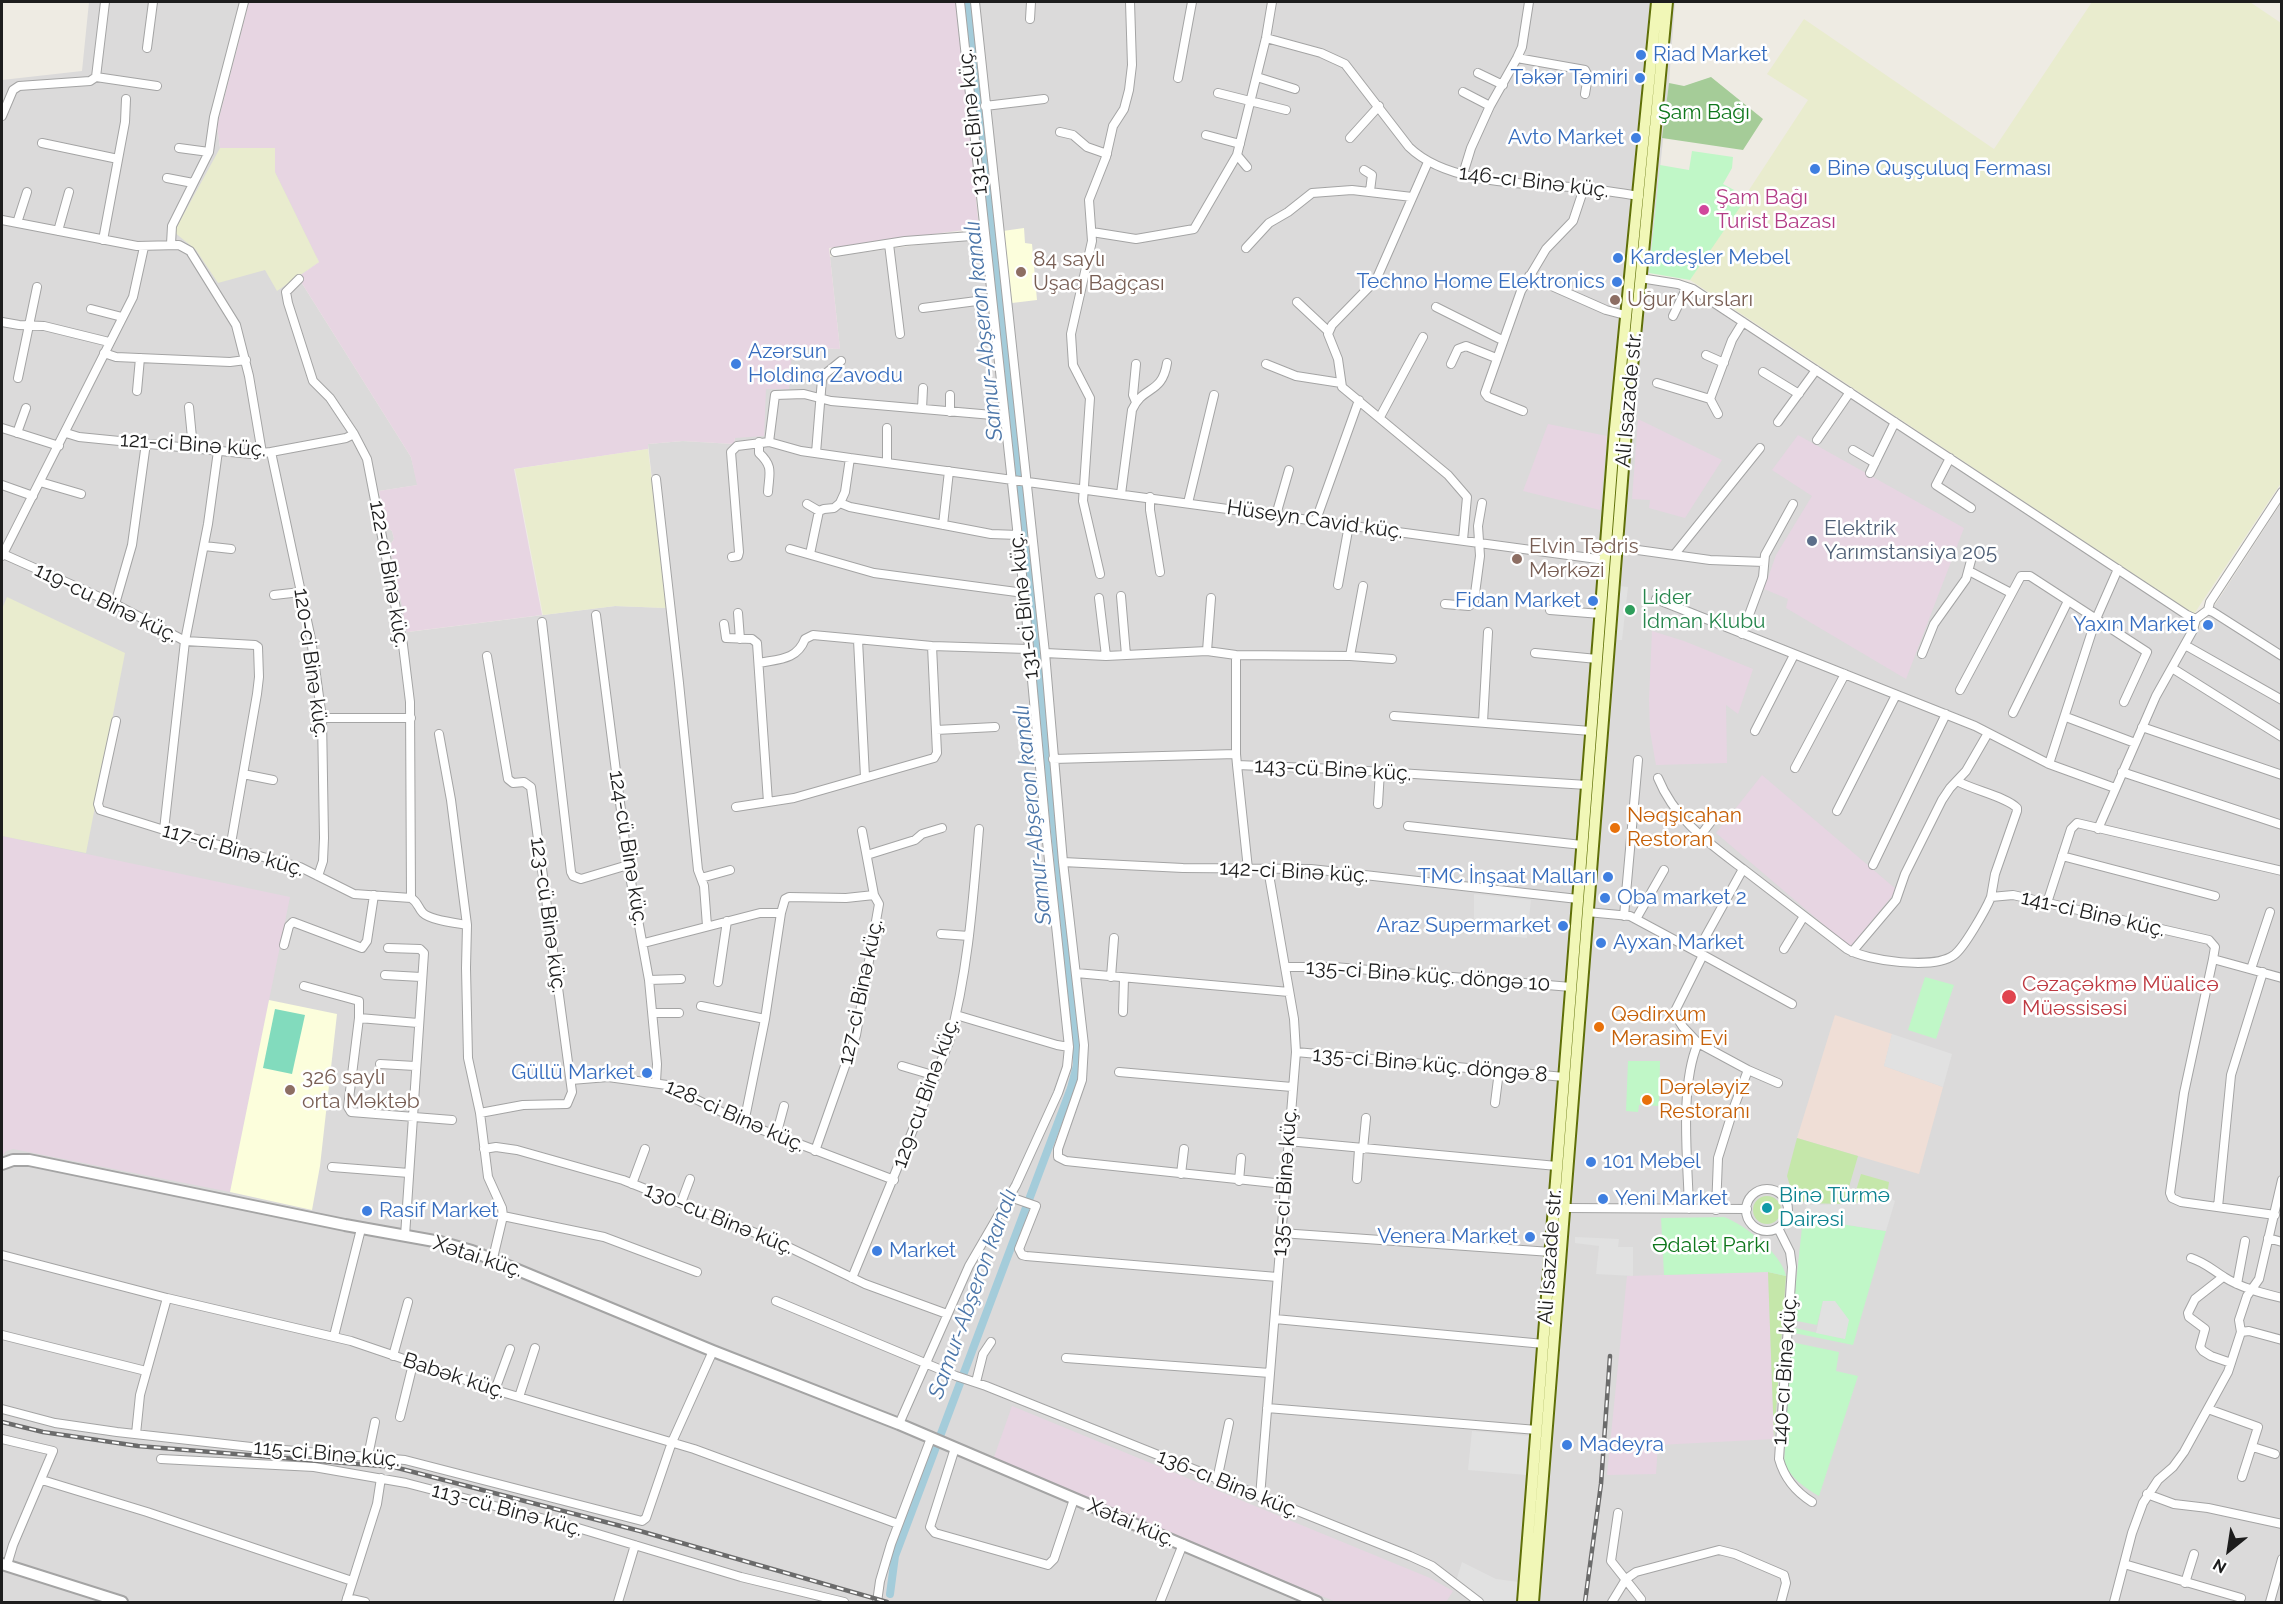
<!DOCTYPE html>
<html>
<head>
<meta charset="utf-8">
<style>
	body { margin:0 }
	#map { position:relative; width:2283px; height:1604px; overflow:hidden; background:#eeebe3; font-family:Raleway,sans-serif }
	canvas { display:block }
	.frame { position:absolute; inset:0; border:3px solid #1d1d1d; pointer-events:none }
	.north { position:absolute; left:2199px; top:1520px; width:60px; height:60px; -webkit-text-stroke:4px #fff; paint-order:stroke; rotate:210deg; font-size:16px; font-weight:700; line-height:24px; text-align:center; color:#1d1d1d }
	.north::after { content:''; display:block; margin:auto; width:21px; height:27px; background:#1d1d1d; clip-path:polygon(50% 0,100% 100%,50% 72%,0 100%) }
</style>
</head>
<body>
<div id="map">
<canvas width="2283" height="1604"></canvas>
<div class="frame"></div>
<div class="north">N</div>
</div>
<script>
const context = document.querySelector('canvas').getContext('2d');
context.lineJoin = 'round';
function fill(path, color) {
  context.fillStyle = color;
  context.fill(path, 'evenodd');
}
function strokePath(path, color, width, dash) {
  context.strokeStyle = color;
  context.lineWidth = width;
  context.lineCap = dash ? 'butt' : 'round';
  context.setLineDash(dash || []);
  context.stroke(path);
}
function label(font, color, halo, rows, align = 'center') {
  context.font = font + ' Raleway,sans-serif';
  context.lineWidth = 5;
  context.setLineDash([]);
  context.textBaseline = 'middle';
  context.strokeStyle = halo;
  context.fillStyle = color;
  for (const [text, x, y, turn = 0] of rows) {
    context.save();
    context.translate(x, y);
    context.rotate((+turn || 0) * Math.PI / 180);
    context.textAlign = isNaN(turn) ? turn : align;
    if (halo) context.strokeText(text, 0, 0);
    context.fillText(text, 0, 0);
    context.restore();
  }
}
const residential = new Path2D(`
	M89,2h160l-32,124 3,22h55l44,114 -21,15 113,180 7,28 -39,6 7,36 6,4 2,8 -4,6 18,87 207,-26 52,2 -19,-164 35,-3 51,3 1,-6 31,-50 8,1 18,-42 48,2 -10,-92 87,-12 85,-8 -24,-235h697l-6,81 -21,200 32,5 12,6 508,334 81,-125v1099h-2279v-1522l80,-9z`);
const industrial = new Path2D(`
	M249,2h707l23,226 -150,20 11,101 -48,-2 -3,42h-23l-2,47 -29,2 -1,6 -51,-3 -35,3v5l-134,20 28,146 -135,17 -17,-87 4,-6 -2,-8 -6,-4 -7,-36 38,-6 -6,-28 -113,-180 21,-15 -44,-90v-24h-55l-3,-22z
	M1638,419l84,41 -37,58 -36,-10 1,-8 -18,-1z
	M1548,424l59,12 -7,74 -77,-19z
	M1798,435l166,93 -58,151 -120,-71 2,-9 -24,-10 12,-34 36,-59 -40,-26z
	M1652,631l32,10 69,28 -15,45 -12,-9 1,58 -71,2 -6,-34 -1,-32z
	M1762,775l135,115 -47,57 -134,-114z
	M2,836l288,61 -60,295 -217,-43 -7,2 -4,5z
	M1768,1272l6,167 -116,6 -2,29 -49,1 20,-199z
	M1012,1406l418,172 23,13 -7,11h-110l-343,-142z`);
const education = new Path2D(`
	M1024,228l1,15 7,1 5,56 -25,3 -9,-72z
	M269,1000l68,14 -17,152 -8,44 -82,-18z`);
const military = new Path2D(`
	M1835,1015l57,19 -8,32 59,21 -24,87 -122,-36z`);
const farmland = new Path2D(`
	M2092,2h158l31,21v460l-87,131 -504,-334 118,-180 -41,-26 37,-55 190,130z
	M220,148h55v24l44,90 -42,29 -12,-21 -47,13 -22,-33 -22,-18z
	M648,449l19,159 -52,-2 -72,9 -28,-146z
	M7,597l118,56 -39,200 -84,-17v-227z`);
const grass = new Path2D(`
	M1797,1138l61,18 -14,48 -38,-1 -7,-4 -9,-13 -3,-10z
	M1861,1174l28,8 -2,14 -35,8z
	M1753 1210a14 14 0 1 1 28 0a14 14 0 1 1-28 0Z
	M1768,1272l18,4 -12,163z`);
const forest = new Path2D(`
	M1711,77l52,42 -20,31 -81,-12 7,-55 15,3z`);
const park = new Path2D(`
	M1692,151l41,6 -1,11 -9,16 24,13 -57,83 -41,-7 11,-108 29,5z
	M1925,977l29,8 -18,54 -28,-9z
	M1628,1061h32l-1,45 -20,-1 -1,7 -12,-1z
	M1724,1217c20,7 58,37 62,59l-18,-4 -104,3 -3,-57z
	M1803,1218l83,13 -33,114 -59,-12 1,-5 50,11 -22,-38 -6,24 -25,-5z
	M1791,1342l48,10 -3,19 22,5 -39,120c-14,-8 -28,-18 -35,-33z`);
const pitch = new Path2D(`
	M275,1009l30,6 -13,59 -29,-6z`);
const parking = new Path2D(`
	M1619,586l9,1 -6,53h-8z
	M1474,894l57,6 -4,38 -53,-5z
	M1892,1034l60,20 -9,33 -59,-21z
	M1887,1196l8,5 -9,30 -83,-13 4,-13 45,-1z
	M1575,1237l44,2 -1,8h15v29l-37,-2 3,-28 -24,-3z
	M1823,1301h12l14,19 -4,19 -29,-6z
	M1472,1431l58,5 -3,39 -59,-5z
	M1462,1562l34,17 23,3 -2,20h-33l-28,-21z`);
const canal = new Path2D(`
	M890,1594l5,-38 176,-468 6,-23v-19c-36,-348 -71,-696 -109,-1044`);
const minor = new Path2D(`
	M975,2l70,651 18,209 21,183 -2,35 -24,69v8l8,4 218,23
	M1030,19l1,-17
	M1266,38l55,15 24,11 64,83c40,39 122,36 175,41 18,2 36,5 55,8
	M147,48l6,-46
	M1517,58l68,12 3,6 -3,18
	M1478,73l25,12
	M96,77l61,9
	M1257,77l38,12
	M1178,78l14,-76
	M1463,92l27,14
	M1218,93l68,17
	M985,106l59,-7
	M2,116l11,-26 6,-4 71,-5 6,-4 9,-75
	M1060,132l13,3 14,12 20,7
	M1206,135l34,9
	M1350,138l29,-32
	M42,143l76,16
	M179,148l30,4
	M1237,155l10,12
	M1428,162l-52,118 -44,45 -4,9 10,25 4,28 106,88 19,22 -4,43
	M1364,170l8,5 -2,16
	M1463,174l8,-26 19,-42 27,-48 5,-11 7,-45
	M167,178l26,5
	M2,220l135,26 42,-1 11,6 46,74 13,51 13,77
	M17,223l10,-31
	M58,231l11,-39
	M1092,232l44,7 58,-10 43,-74 29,-117 6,-36
	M103,240l22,-118 1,-23
	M171,244l1,-18 37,-74 5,-35 30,-115
	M889,244l11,90
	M1246,248l23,-25 19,-11 24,-19 40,-3 60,7
	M835,252l70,-11 79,-6
	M1529,276l77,34 19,5
	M1640,278l38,6 15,5 494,326 9,4 12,-9 5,2 69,44
	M299,279l-13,13 2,11 25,78 17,17 24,36 13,25 36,186 7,57 1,196
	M1297,302l31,29
	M1436,307l66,33
	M923,308l69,-9
	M91,309l31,8
	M1673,316l14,-29
	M2,322l17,3 25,1 65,16
	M104,353l12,4 114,5 16,-2
	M1706,355l18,8
	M1266,364l30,12 45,7
	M1451,364l7,-15 8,-3 30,12
	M1763,372l36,22
	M18,378l19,-91
	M1657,383l53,16 22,-59 11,-18
	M137,391l3,-33
	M1710,399l8,15
	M1136,402l-3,-7 3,-31
	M189,407l4,41
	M922,409l1,-21
	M1523,411l-35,-14 -3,-4 36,-102 25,-42 27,-28 11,-33
	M950,412v-17
	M1380,417l43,-80
	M1778,422l38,-52
	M2,428l57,18
	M17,433l9,-25
	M66,433l13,4 172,17 20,-2 75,-14 8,-4
	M1817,440l33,-48
	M759,442v11c15,14 10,20 9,39
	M769,442l6,-47 29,-1 27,7 173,15
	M1853,450l22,13
	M271,452l40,187 11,79 2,120 -1,23 -5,15
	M816,453l6,-74 3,-5 16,-13
	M1950,458l-14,27 35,23
	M887,463v-35
	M1870,473l25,-51
	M656,479l23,204 19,187 6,16 3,40
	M40,482l41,12
	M2,485l31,11
	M1121,494l11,-84c11,-25 30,-15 35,-47
	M1150,497v13l10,62
	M840,503l10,4 141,27 27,1
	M1188,503l26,-108
	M807,504l12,7
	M1276,515l13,-45
	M1316,520l43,-120
	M943,525l6,-54
	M204,546l27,3
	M1616,547l94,13 54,2
	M790,549l84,24 150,20
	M3,554l112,50 70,37 70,4 3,2 1,30 -2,17 -27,155
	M810,554l9,-43 5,-2 10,-1 6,-5 5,-11 5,-34
	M1674,555l86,-107
	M2,556l131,-259 11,-50
	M732,557l6,-1 1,-4 -8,-100 6,-6 32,-4 32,9 49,7 755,102
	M1969,571l42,22
	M1100,574l-17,-73 7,-103 -17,-33 -2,-31 21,-93 -3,-41 17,-43 7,-31 11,-17 5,-19 3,-25 -2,-63
	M1338,585l11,-60
	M274,595l27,-3
	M1121,596l5,59
	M1099,598l7,58
	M1656,599l319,127 74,38 66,24
	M115,604l17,-59 14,-102
	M1445,604l24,2 5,-5 6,-45 -2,-30 4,-23
	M1550,610l51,4
	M2208,610l2,-8 72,-110
	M738,613l2,26
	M596,615l32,250 21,115 8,84 -1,18
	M542,622l29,250 2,4 8,3 47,-14
	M724,624l2,14 26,1 5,4 11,159
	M1742,634l21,-57 2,-22 28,-51
	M858,640l7,137
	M2185,645l97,55
	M1207,651l4,-53
	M1045,653l61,3 101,-5 29,4 114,1 42,3
	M1535,653l62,6
	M1922,654l12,-30 32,-45 7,-26
	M1236,655v99
	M1350,656l13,-70
	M759,663c20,-4 38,-3 46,-24l8,-4 119,11 96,3
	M2172,668l110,69
	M1960,690l61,-114h9l117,76 -23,50
	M2013,713l55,-112
	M1394,716l197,15
	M2066,717l69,26
	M322,718h89
	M116,721l-18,83 2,6 64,20 136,37 54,27 57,4c7,4 7,10 12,15 7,7 33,10 44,12l-1,43 2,90 12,55 8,64 14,31 1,8 -10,42
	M1483,722l5,-90
	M2142,727l140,48
	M936,730l59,-3
	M1755,731l39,-76
	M439,734l12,66 16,125
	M1053,759l183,-5 1,11 99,4 251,16
	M2049,764l47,-145 22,-50
	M1237,765l11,104
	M1795,768l50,-94
	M2122,772l160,53
	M243,774l30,6
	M1658,778c17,42 51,65 85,91
	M1957,781c16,9 50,16 60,27v3l-22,63 -4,23
	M1378,804l2,-33
	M736,807l58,-9 140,-40 3,-5 -5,-107
	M1837,811l59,-116
	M1408,826l174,19
	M2098,829l58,-133 37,-66 3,-11
	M164,830l21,-189 23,-117 10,-73
	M1700,836l13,-17
	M867,855l48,-15 7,-6 20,-6
	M2062,856l153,40
	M1063,862l120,6 128,1 267,30
	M1873,865l73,-151
	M701,878l29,-8
	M2047,903l24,-74 6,-6 205,48
	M1587,912l43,4 67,36
	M1624,916l14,-156
	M1636,919l28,-49
	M941,934l28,2
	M644,943l116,-30h21l4,-14 4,-2 57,1 28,-3
	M284,945l5,-19 4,-4 69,26 5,-7 7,-46
	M388,948l32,1 4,4 -19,283
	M1784,949l20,-33
	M1852,952l44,-52 9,-26 37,-74 8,-12 16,-17 22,-38
	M1703,955l89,49
	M2213,959l-29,134 -14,100 2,5 9,4 94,13
	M1285,967h49l237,20
	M2251,969l19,-57
	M1076,973l213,19
	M385,975l36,2
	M1111,977l3,-39
	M649,980l32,-1
	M718,982l9,-61
	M304,986l55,15v17l-11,89 3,5 101,8
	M701,1006l64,13
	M1123,1012l1,-34
	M653,1013h26
	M956,1015l101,30 12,2
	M359,1018l59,5
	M1698,1043l50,27 30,13
	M1296,1052l268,25
	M380,1064l35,2
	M902,1066l34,10
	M1119,1072l173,15
	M571,1080l37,-3 59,8 77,38 150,57
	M1495,1103l4,-32
	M480,1113l43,-8 44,-1 5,-12 -41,-305 -7,-5 -11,1 -5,-4 -21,-123
	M744,1123l21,-104 16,-106
	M776,1136l8,-30
	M1288,1141l269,25
	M484,1149l12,-2 21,3 106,30 155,62 87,42 82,30
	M1363,1149l3,-31
	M815,1151l41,-116 23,-131 -5,-9 -12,-64
	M332,1167l77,6
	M1181,1174l3,-25
	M1357,1179l2,-30
	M1239,1181l2,-23
	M632,1184l13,-35
	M1746 1210a21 21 0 1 1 42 0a21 21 0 1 1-42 0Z
	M1010,1197l26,9 -17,43 3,6 4,1 251,21
	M681,1203l9,-24
	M2218,1207l13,-132 32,-103
	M1565,1208l182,1
	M1689,1209c-1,-47 -10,-122 9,-166l-15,-16 -9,-14 29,-58 -6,-3 46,-83 104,80c20,12 87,21 107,6 10,-7 32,-46 37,-58l22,-2 196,45 6,7 -2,12 69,19
	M1716,1210l2,-52 16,-51 14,-37
	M503,1216l101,21 93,35
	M1778,1228l12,24 2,15 -13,192c5,18 17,33 33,43
	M1281,1233l270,19
	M2268,1238l14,4
	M2,1255l165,43 184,43 144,49 199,59 204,75
	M2191,1258c15,5 20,11 33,19 17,11 38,16 58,21
	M2223,1277l-28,22 -7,14 1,4 16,12 -5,18 3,4 8,5 20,7
	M852,1278l97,-236c19,-69 24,-141 30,-213
	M2237,1284l8,-43
	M776,1301l180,75 30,10 424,170 22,10 47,36
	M1275,1319l269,25
	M2241,1332l8,-1 33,9
	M2,1335l144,36
	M334,1336l27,-107
	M393,1356l15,-54
	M1066,1358l204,15
	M976,1382l7,-28 8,-12
	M495,1390l15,-41
	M519,1397l16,-49
	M1267,1408l270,22
	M2,1409l53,14 62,9 143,16 145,12 237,61 4,-3 26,-76 41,-91
	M2208,1409l50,18 -16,50
	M400,1417l13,-53
	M899,1424l70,-158 47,-81 42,-92 9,-26 2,-20 -23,-215 -22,-239 -64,-591
	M136,1434l4,-39 27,-97
	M2,1439l51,12 -40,94 -6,20
	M2253,1447l22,7
	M955,1448l-25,79 5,6 113,32 6,-6 20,-60
	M368,1456l7,-34
	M161,1459l153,8 92,16 162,42 173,52 103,25
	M42,1480l105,32 205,69
	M1217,1480l12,-57
	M2147,1494l27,10 34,4 74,16
	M1260,1497l36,-445 -2,-33 -26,-150
	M1618,1513l-7,48 30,38
	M2124,1564l117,34
	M2185,1583l9,-29
	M347,1598l18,4
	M346,1602l31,-98 4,-26
	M618,1602l17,-57
	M877,1602l3,-21 11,-37 40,-106
	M1160,1602l23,-58
	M1612,1602l14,-23 10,-7 83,-22 16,4 49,21 2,8 -5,19
	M2114,1602l18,-69 11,-30 15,-23 15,-13 11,-15 44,-80 13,-40 -2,-12 8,-24 12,-17 23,-99
	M2270,1602l12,-43`);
const tertiary = new Path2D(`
	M2,1164l11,-4h16l316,65 95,17 32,9 241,100 186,73 418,178
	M2,1564l120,38`);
const secondary = new Path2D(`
	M1523,1602l92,-1173 42,-427
	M1533,1602l93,-1172 41,-428`);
const rail = new Path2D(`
	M2,1422l41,10 95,14 256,21 246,64 247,71
	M1585,1602l16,-118 9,-128`);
const markers = [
	[1641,55,6,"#3f7fe0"],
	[1640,78,6,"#3f7fe0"],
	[1636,138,6,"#3f7fe0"],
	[1815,169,6,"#3f7fe0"],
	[1704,210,6,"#d1479c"],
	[1618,258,6,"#3f7fe0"],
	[1021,272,6,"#8d6e63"],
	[1617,282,6,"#3f7fe0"],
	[1615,300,6,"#8d6e63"],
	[736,364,6,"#3f7fe0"],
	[1812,541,6,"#5c6f8a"],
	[1517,559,6,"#8d6e63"],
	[1593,601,6,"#3f7fe0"],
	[1630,610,6,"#2e9e5b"],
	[2208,625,6,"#3f7fe0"],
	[1615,828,6,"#e8710a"],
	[1608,877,6,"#3f7fe0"],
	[1605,898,6,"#3f7fe0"],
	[1563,926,6,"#3f7fe0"],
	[1601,943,6,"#3f7fe0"],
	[2009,997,8,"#e0444e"],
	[1599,1027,6,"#e8710a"],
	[647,1073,6,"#3f7fe0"],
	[290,1090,6,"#8d6e63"],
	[1647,1100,6,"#e8710a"],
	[1591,1162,6,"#3f7fe0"],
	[1603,1199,6,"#3f7fe0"],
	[1767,1208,6,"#0f9aa8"],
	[367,1211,6,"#3f7fe0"],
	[1530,1237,6,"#3f7fe0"],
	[877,1251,6,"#3f7fe0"],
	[1567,1445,6,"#3f7fe0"]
];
const shopNames = [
	["Riad Market",1653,55],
	["Təkər Təmiri",1628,78,"right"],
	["Avto Market",1624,138,"right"],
	["Binə Quşçuluq Ferması",1827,169],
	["Kardeşler Mebel",1630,258],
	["Techno Home Elektronics",1605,282,"right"],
	["Azərsun",748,352],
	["Holdinq Zavodu",748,376],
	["Fidan Market",1581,601,"right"],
	["Yaxın Market",2196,625,"right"],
	["TMC İnşaat Malları",1596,877,"right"],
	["Oba market 2",1617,898],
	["Araz Supermarket",1551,926,"right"],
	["Ayxan Market",1613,943],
	["Güllü Market",635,1073,"right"],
	["101 Mebel",1603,1162],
	["Yeni Market",1615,1199],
	["Rasif Market",379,1211],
	["Venera Market",1518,1237,"right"],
	["Market",889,1251],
	["Madeyra",1579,1445]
];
const parkNames = [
	["Şam Bağı",1704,113],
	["Ədalət Parkı",1711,1246]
];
const streetNames = [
	["131-ci Binə küç.",973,122,-96],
	["146-cı Binə küç.",1534,182,7],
	["Ali Isazade str.",1629,400,-85],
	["121-ci Binə küç.",193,445,4],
	["Hüseyn Cavid küç.",1315,520,8],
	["122-ci Binə küç.",389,574,80],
	["119-cu Binə küç.",106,603,26],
	["131-ci Binə küç.",1024,606,-96],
	["120-ci Binə küç.",311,663,82],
	["143-cü Binə küç.",1333,770,3],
	["124-cü Binə küç.",628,848,81],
	["117-ci Binə küç.",233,850,16],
	["142-ci Binə küç.",1294,872,3],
	["141-ci Binə küç.",2093,914,13],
	["123-cü Binə küç.",548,915,82],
	["135-ci Binə küç. döngə 10",1428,976,4],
	["127-ci Binə küç.",861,992,-78],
	["135-ci Binə küç. döngə 8",1430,1065,5],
	["129-cu Binə küç.",926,1093,-70],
	["128-ci Binə küç.",735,1116,24],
	["135-ci Binə küç.",1285,1182,-86],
	["130-cu Binə küç.",719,1219,22],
	["Xətai küç.",478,1257,18],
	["Ali Isazade str.",1550,1257,-86],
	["140-cı Binə küç.",1785,1370,-86],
	["Babək küç.",454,1376,18],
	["115-ci Binə küç.",327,1454,5],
	["136-cı Binə küç.",1228,1484,22],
	["113-cü Binə küç.",507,1510,15],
	["Xətai küç.",1131,1523,23]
];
const hotelNames = [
	["Şam Bağı",1716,198],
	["Turist Bazası",1716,222]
];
const educationNames = [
	["84 saylı",1033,260],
	["Uşaq Bağçası",1033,284],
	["Uğur Kursları",1627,300],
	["Elvin Tədris",1529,547],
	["Mərkəzi",1529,571],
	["326 saylı",302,1078],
	["orta Məktəb",302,1102]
];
const serviceNames = [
	["Elektrik",1824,529],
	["Yarımstansiya 205",1824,553]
];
const leisureNames = [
	["Lider",1642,598],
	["İdman Klubu",1642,622]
];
const foodNames = [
	["Nəqşicahan",1627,816],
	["Restoran",1627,840],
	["Qədirxum",1611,1015],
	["Mərasim Evi",1611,1039],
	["Dərələyiz",1659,1088],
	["Restoranı",1659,1112]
];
const healthNames = [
	["Cəzaçəkmə Müalicə",2022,985],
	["Müəssisəsi",2022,1009]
];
const cultureNames = [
	["Binə Türmə",1779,1196],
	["Dairəsi",1779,1220]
];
const waterNames = [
	["Samur-Abşeron kanalı",984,331,-96],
	["Samur-Abşeron kanalı",1033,815,-96],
	["Samur-Abşeron kanalı",973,1294,-70]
];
fill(residential, '#dbdada');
fill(industrial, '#e7d5e2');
fill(education, '#fcfedc');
fill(military, '#efded6');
fill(farmland, '#e9ecce');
fill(grass, '#c5e7aa');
fill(forest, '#a5cc98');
fill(park, '#c0f7c7');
fill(pitch, '#82dbbd');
fill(parking, '#e1e1e1');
strokePath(canal, '#a4ccda', 8);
strokePath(minor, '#a4a4a4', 10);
strokePath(tertiary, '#a4a4a4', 14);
strokePath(secondary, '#5f6f08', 14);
strokePath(minor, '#fff', 8);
strokePath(tertiary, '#fff', 10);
strokePath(secondary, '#f1f7b7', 10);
strokePath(rail, '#6b6b6b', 4.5);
strokePath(rail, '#fff', 2, [7]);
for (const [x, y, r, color] of markers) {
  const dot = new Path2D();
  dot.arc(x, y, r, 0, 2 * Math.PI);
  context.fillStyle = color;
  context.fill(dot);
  strokePath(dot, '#fff', 2);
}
label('21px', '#366cbe', '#fff', shopNames, 'left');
label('21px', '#0f771c', '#fff', parkNames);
label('21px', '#1d1d1d', '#fff', streetNames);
label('21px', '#b23c85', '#fff', hotelNames, 'left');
label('21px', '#785e54', '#fff', educationNames, 'left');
label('21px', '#4e5e75', '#fff', serviceNames, 'left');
label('21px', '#27864d', '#fff', leisureNames, 'left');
label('21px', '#c56008', '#fff', foodNames, 'left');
label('21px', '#be3a42', '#fff', healthNames, 'left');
label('21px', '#0d838f', '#fff', cultureNames, 'left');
label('italic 22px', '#4c76a9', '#fff', waterNames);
</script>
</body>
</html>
